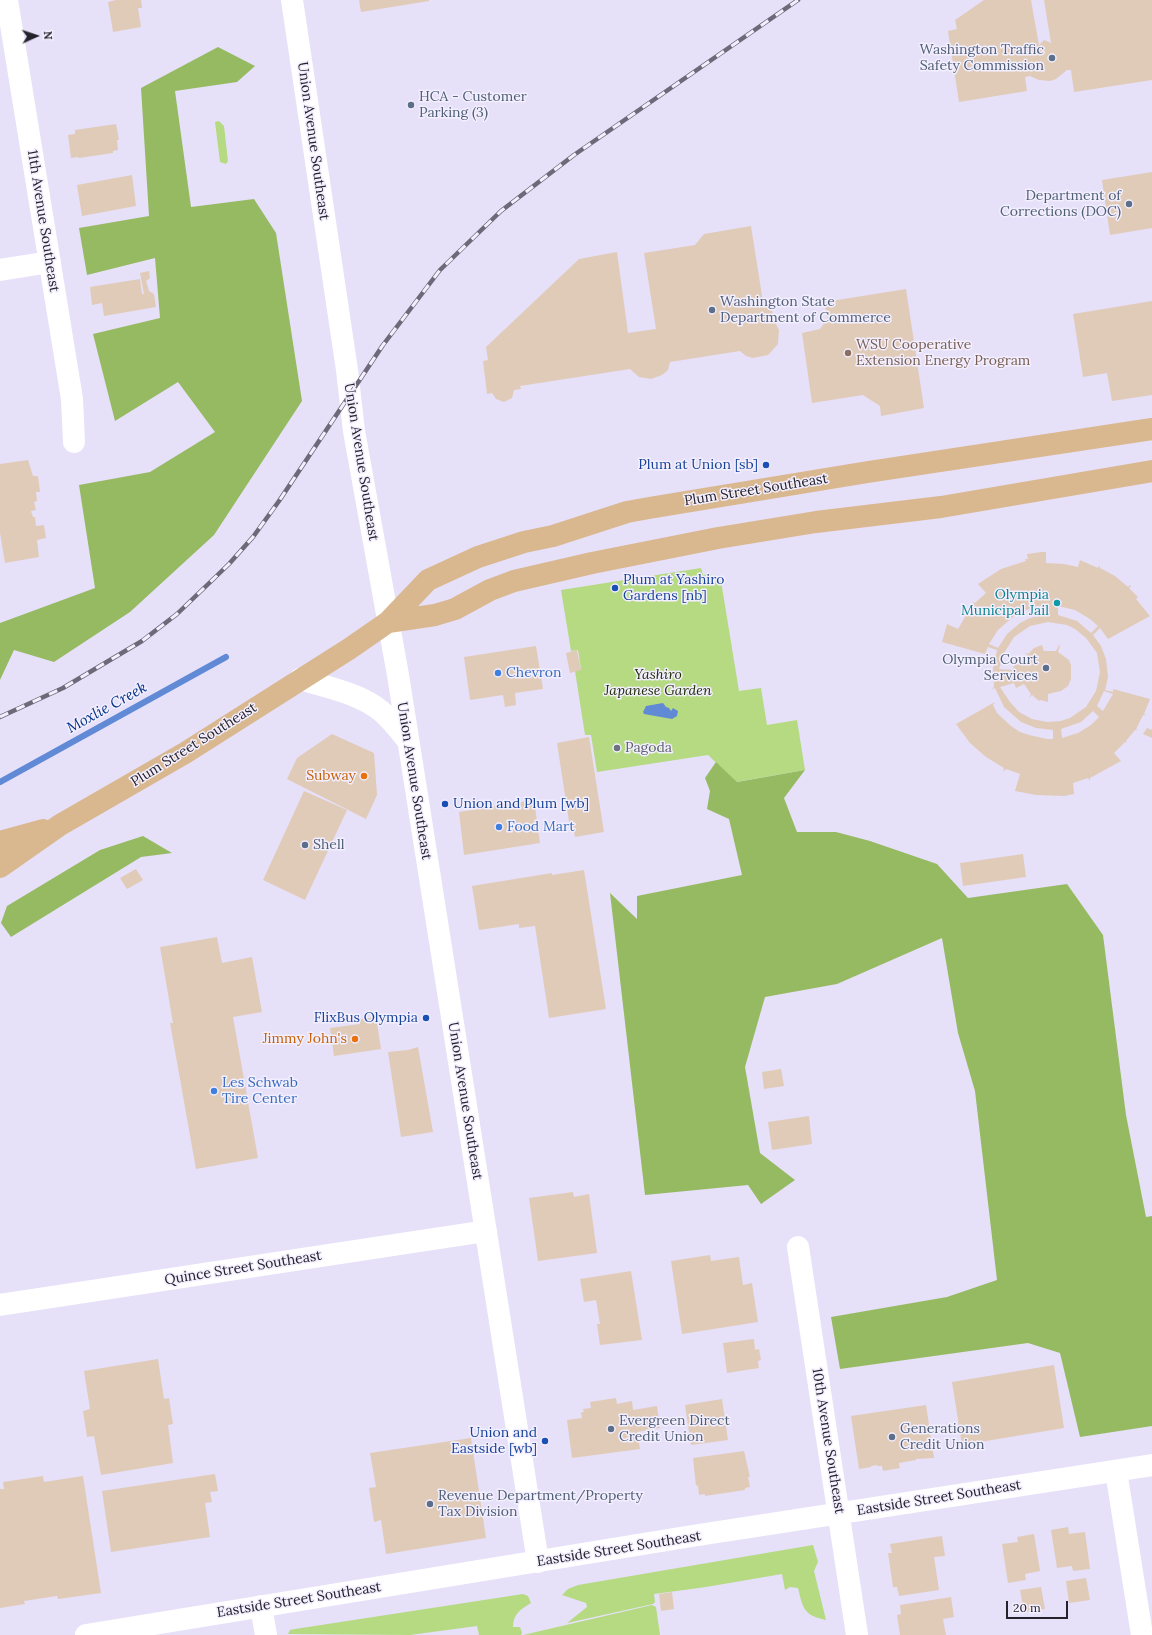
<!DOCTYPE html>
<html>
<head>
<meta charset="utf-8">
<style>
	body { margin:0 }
	#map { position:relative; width:1152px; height:1635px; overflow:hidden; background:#e7e0f9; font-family:Lora,serif }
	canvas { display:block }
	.north { position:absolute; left:16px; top:16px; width:40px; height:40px; -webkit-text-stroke:3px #f3effe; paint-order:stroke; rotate:87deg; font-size:11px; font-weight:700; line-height:16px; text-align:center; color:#24222b }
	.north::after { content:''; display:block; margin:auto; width:14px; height:18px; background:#24222b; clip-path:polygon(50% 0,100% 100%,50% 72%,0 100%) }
	.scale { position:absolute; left:1006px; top:1601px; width:62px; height:18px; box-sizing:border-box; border:2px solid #24222b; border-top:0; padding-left:5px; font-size:12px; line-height:14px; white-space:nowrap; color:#24222b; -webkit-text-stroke:3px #f3effe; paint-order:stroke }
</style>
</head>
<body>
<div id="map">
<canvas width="1152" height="1635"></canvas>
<div class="north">N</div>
<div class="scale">20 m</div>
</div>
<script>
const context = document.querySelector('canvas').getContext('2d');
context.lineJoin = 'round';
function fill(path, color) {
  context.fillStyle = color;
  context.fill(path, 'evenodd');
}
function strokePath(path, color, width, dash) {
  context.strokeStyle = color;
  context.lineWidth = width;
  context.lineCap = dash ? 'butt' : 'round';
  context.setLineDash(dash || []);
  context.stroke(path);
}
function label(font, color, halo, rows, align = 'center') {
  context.font = font + ' Lora,serif';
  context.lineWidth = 3;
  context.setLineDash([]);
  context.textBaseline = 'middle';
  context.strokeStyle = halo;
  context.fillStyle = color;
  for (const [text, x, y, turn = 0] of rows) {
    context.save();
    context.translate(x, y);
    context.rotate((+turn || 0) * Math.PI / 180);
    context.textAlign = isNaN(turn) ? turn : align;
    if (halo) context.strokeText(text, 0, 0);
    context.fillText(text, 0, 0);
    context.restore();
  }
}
const green = new Path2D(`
	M219,121l5,5 4,35 -2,3 -6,-2 -5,-40z
	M701,568l2,7 8,-1 1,9 9,-2 18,110 22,-3 6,37 30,-5 8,50 -69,12 -28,-27 -111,17 -6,-37h-6l-10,-64 6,-2 -3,-19 -7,1 -10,-61z
	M813,1545l5,17 -4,9 12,49c-23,-5 -23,-12 -28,-32l-8,-1 -5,3 -3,-16 -76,13 -52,7 1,8 -2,2 -86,19 20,-16 -1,-4 -24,-8 6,-6 10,-4z
	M523,1594l5,2 3,7c-10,6 -18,11 -18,24h7l2,6 -1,2h-42l-2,-9 -67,9 -122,-1 2,-4 5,-1z
	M652,1605l4,2 4,28h-137z`);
const forest = new Path2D(`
	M218,47l37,19 -18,16 -62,9 16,116 63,-8 22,34 26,168 -88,134 -84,77 -76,50 -40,-12 -14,30v-57l95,-35 -16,-103 71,-13 65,-40 -37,-50 -63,39 -22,-87 67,-16 -5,-60 -68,17 -8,-47 70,-12 -8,-128z
	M716,762l21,20 68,-12 -21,28 13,34h39l34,9 67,23 31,34 99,-14 36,51 23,180 20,102 6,-1v210l-72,11 -20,-84 -32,-10 -188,26 -9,-52 116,-20 50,-17 -22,-189 -17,-58 -16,-95 -105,46 -72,13 -20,70 15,86 35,27 -34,24 -13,-19 -103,10 -35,-302 27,26v-23l105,-21 -13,-56 -22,-10 3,-18 -5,-13z
	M143,836l29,17 -31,4 -130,80 -10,-14 6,-17 93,-56z`);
const water = new Path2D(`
	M663,703l3,4 3,1 2,3 2,-3 5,3 -1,5 -5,3 -28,-5 -1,-2 3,-6z`);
const stream = new Path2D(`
	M0,782l226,-125`);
const building = new Path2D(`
	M116,0h25l1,8h-4l3,19 -28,5 -5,-30z
	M359,0h70v1l-68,11z
	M984,0h47l8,45 5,-5 7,3 -7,-43h108v80l-78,12 -3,-22h-4l-11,9 -6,2 -11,-1 -9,-4 -5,1 2,14 -68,11 -11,-71 9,-2 -2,-9z
	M116,124l3,16h-2l1,10 -5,1v2l-34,5 -1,-1 -7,1 -3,-23 7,-1v-4z
	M1152,172v56l-42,7 -8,-55z
	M132,175l4,31 -54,10 -5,-31z
	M751,226l12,76 8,-2 2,18 6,12 -1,14 -10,11 -15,3 -7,-2 -6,-5 -70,11 -2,8 -6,5 -11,4 -12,-2 -9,-8 -110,17 1,3 -7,1 -2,8 -8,4 -8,-3 -4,-6 -5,1 -4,-33 5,-1 -2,-13 93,-88 38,-7 11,81 28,-4 -12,-76 51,-8 9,-11z
	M149,271l1,7 -4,3 3,10 5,3 2,13 -52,9 -2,-13 -10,2 -2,-18 50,-8 2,15h2l-4,-21z
	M906,289l18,119 -43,8 -1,-10 -17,-11 -51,8 -10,-70 18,-4 7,-10 -2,-17z
	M1152,301v94l-40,6 -5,-28 -24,4 -10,-63z
	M28,460l5,16h5l2,16h-4l1,9 -3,1 2,8 -5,1 2,6h2l1,9 8,-1 2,13 -9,2 2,17 -34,6 -5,-30v-69z
	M1042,552h4v11l18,1 14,3 2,-7 18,8 1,-3 1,3 15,8 13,11 2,-2 1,1 -2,2 9,9 -2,2 14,17 -42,23 -8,-11 -7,7 8,11 5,13 2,18 -3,13 8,2v-3l37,10 -6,15 2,2 -3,-1 -7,14 2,1h-3l-9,11 1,2 -2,-1 -11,11 7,8 -31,17v3l-2,-3 -15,5 1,11 -10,2 -28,-1 -21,-4 5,-17 -14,-5 -3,3 1,-4 -18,-11 -16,-14 -14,-19 39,-22 -2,3 4,8 14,13 9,6 9,3 18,4h6v-9l-17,-2 -15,-6 -17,-15 -9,-19 -4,1 3,-2 -1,-18 4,-19 -9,-3 -3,7 -43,-12 5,-18 11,5 7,-12 -2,-3 3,2 8,-12 -2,-3 3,2 11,-10 -8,-9 23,-15 25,-8 -1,-2h3l-1,-5zM1040,606h9v8l-19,4 -10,5 -13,11 -9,14 -9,-4 9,-14 16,-14 19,-9zM1058,606l17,4 15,9 8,7 -7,7 -14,-12 -19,-6zM1048,622l19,3 8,4 11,9 11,15 3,19 -4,19 -10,16 -16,11 -9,3 -14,1 -15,-3 -13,-7 -9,-10 -10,-15 14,-4 2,5 8,-4 7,10 -2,4 3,-3 7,6 1,-1 8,2v-8l13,-3 7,-5 3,-7v-14l-2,-5 -11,-8 2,-7h-1l-3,6h-12l-2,-6 -8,3 -6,6 -3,-2 2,3 -5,7 -1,-1v4l-7,-1 -1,6 -14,-1 5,-16 10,-16 16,-11zM1104,691l9,3 -10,17 -6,-5zM1093,711l6,6 -8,8 -13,8 -16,5 -1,-9 20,-7z
	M536,646l7,43 -28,4 1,12 -11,2 -2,-12 -33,5 -6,-43z
	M577,650l4,20 -11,3 -4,-20z
	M1147,728l5,2v8l-9,-4z
	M332,734l42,19 3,42 -11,24 -79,-40 10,-21z
	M589,737l15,95 -29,5 -2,-10 -3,1 -13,-85z
	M304,791l43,19 -42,90 -42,-20z
	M534,800l6,43 -76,12 -5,-43z
	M1023,854l3,23 -63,9 -3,-23z
	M136,869l7,11 -16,9 -7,-11z
	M584,870l22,139 -57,9 -14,-92 -16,2v-4l-40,6 -7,-44 80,-13v2z
	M217,937l5,26 30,-6 10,55 -29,5 25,141 -62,11 -26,-146h3l-13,-76z
	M376,1017l5,32 -47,7 -4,-28 30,-4v-5z
	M418,1047l15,85 -32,5 -13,-85 20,-2z
	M781,1069l3,17 -20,3 -2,-17z
	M809,1116l3,28 -40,6 -4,-28z
	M573,1192l1,5 15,-3 8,59 -59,8 -9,-63z
	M710,1255l1,6 28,-4 4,28 9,-2 6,39 -76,12 -11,-73z
	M631,1271l11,69 -42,5 -3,-21h3l-4,-24 -12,2 -4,-23z
	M754,1339l1,11 4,-1 2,11 -3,1 1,7 -32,5 -4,-30z
	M158,1359l6,40 5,-1 4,26 -5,1 5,38 -72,12 -7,-39 -7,1 -4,-26 7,-2 -6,-38z
	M1054,1365l10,63 -102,17 -10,-63z
	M616,1398l1,6 15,-3 1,9 24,-4 3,22 -23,4 3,17 -68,9 -5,-38 15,-2 -1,-6h3l-1,-3 8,-1 -1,-6z
	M722,1399l6,41 -37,5 -6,-40z
	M926,1405l8,53 -18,1v1l-17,3 1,5 -17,3 -1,-5h-5v-1l-6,1v1l-12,2 -8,-53z
	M471,1438l15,100 -100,16 -5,-34 -7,2 -5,-34 7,-1 -6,-34z
	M744,1451l6,26h-2l2,10 -5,1v2l-40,6v-2l-6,1 -1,-10 -2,1 -3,-28z
	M215,1474l3,17 -8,1 2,10 -7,1 5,34 -99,15 -9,-61z
	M43,1476l1,6 39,-6 18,117 -43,6 -1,-3 -33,5 1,3 -25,4v-119h4l-1,-7z
	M1068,1527l1,7 16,-2 5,37 -17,2 -1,-5 -15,2 -6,-38z
	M1034,1534l6,37 -15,3 1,6 -18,3 -6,-39 16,-2 -1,-5z
	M942,1536l3,20 -11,1 5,33 -40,6 -2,-9h-4l-5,-34h4l-2,-9z
	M1086,1578l4,22 -21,3 -3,-22z
	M1041,1587l4,22 -21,3 -4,-22z
	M672,1592l2,17 -13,2 -2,-17z
	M951,1597l3,20 -11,2 3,16h-46l-3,-20 4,-1 -1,-9z`);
const minor = new Path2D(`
	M7,0l65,399 2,43
	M292,0l55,370 7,61 44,244 140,887
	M0,270l50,-8
	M300,679c26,8 59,14 81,32 10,8 19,20 27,30
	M798,1247l59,388
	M0,1305l486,-74
	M1116,1471l26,164
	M261,1606l5,29
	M86,1635l606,-99 460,-71`);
const major = new Path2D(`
	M388,622l47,-7 20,-6 35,-19 24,-9 78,-18 126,-25 98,-16 125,-15 211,-36
	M0,842l43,-12
	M0,867l60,-42 125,-72 164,-104 39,-27 40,-42 50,-23 46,-15 29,-6 74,-24 22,-4 219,-36 284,-43`);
const rail = new Path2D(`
	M0,717l63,-29 79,-47 35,-27 52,-50 24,-27 26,-36 104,-156 57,-75 61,-59 73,-56 224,-155`);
const markers = [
	[1052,58,4,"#5c6f8a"],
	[411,105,4,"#5c6f8a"],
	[1129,204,4,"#5c6f8a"],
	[712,310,4,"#5c6f8a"],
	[848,353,4,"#8d6e63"],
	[766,465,4,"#1a4fb4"],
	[615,588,4,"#1a4fb4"],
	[1057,603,4,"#0f9aa8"],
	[1046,668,4,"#5c6f8a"],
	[498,673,4,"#3f7fe0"],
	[617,748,4,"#6b7280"],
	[364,776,4,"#e8710a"],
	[445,804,4,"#1a4fb4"],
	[499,827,4,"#3f7fe0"],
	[305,845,4,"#5c6f8a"],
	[426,1018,4,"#1a4fb4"],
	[355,1039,4,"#e8710a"],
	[214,1091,4,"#3f7fe0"],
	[611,1429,4,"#5c6f8a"],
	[892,1437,4,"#5c6f8a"],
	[545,1441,4,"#1a4fb4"],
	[430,1504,4,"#5c6f8a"]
];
const serviceNames = [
	["Washington Traffic",1044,50,"right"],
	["Safety Commission",1044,66,"right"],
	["HCA - Customer",419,97],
	["Parking (3)",419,113],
	["Department of",1121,196,"right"],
	["Corrections (DOC)",1121,212,"right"],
	["Washington State",720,302],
	["Department of Commerce",720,318],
	["Olympia Court",1038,660,"right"],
	["Services",1038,676,"right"],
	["Shell",313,845],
	["Evergreen Direct",619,1421],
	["Credit Union",619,1437],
	["Generations",900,1429],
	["Credit Union",900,1445],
	["Revenue Department/Property",438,1496],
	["Tax Division",438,1512]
];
const streetNames = [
	["Union Avenue Southeast",313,141,82],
	["11th Avenue Southeast",43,221,81],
	["Union Avenue Southeast",361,462,81],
	["Plum Street Southeast",756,490,-9],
	["Plum Street Southeast",194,745,-32],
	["Union Avenue Southeast",414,781,81],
	["Union Avenue Southeast",465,1101,81],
	["Quince Street Southeast",243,1268,-9],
	["10th Avenue Southeast",828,1441,81],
	["Eastside Street Southeast",939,1498,-9],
	["Eastside Street Southeast",619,1549,-9],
	["Eastside Street Southeast",299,1600,-9]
];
const educationNames = [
	["WSU Cooperative",856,345],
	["Extension Energy Program",856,361]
];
const transitNames = [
	["Plum at Union [sb]",758,465],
	["Plum at Yashiro",623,580,"left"],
	["Gardens [nb]",623,596,"left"],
	["Union and Plum [wb]",453,804,"left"],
	["FlixBus Olympia",418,1018],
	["Union and",537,1433],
	["Eastside [wb]",537,1449]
];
const cultureNames = [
	["Olympia",1049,595],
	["Municipal Jail",1049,611]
];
const shopNames = [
	["Chevron",506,673],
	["Food Mart",507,827],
	["Les Schwab",222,1083],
	["Tire Center",222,1099]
];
const parkNames = [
	["Yashiro",658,675],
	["Japanese Garden",658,691]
];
const worshipNames = [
	["Pagoda",625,748]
];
const foodNames = [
	["Subway",356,776],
	["Jimmy John's",347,1039]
];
const waterNames = [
	["Moxlie Creek",107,708,-29]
];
fill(green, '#b5da82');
fill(forest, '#96ba62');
fill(water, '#608ad5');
strokePath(stream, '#608ad5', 6);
fill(building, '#e0cbb8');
strokePath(minor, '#fff', 22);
strokePath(major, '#d9b890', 22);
strokePath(rail, '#6d6978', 4.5);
strokePath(rail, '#f3effe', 3, [9]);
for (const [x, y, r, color] of markers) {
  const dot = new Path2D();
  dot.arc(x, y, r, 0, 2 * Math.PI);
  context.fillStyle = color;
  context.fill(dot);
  strokePath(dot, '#f3effe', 1.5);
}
label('14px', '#4e5e75', '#f3effe', serviceNames, 'left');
label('14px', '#24222b', '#f3effe', streetNames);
label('14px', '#785e54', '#f3effe', educationNames, 'left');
label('14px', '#164399', '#f3effe', transitNames, 'right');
label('14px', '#0d838f', '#f3effe', cultureNames, 'right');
label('14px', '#366cbe', '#f3effe', shopNames, 'left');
label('italic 14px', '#222f0a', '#f3effe', parkNames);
label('14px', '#5b616d', '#f3effe', worshipNames, 'left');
label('14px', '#c56008', '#f3effe', foodNames, 'right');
label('italic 15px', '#03338a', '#f3effe', waterNames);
</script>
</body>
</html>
